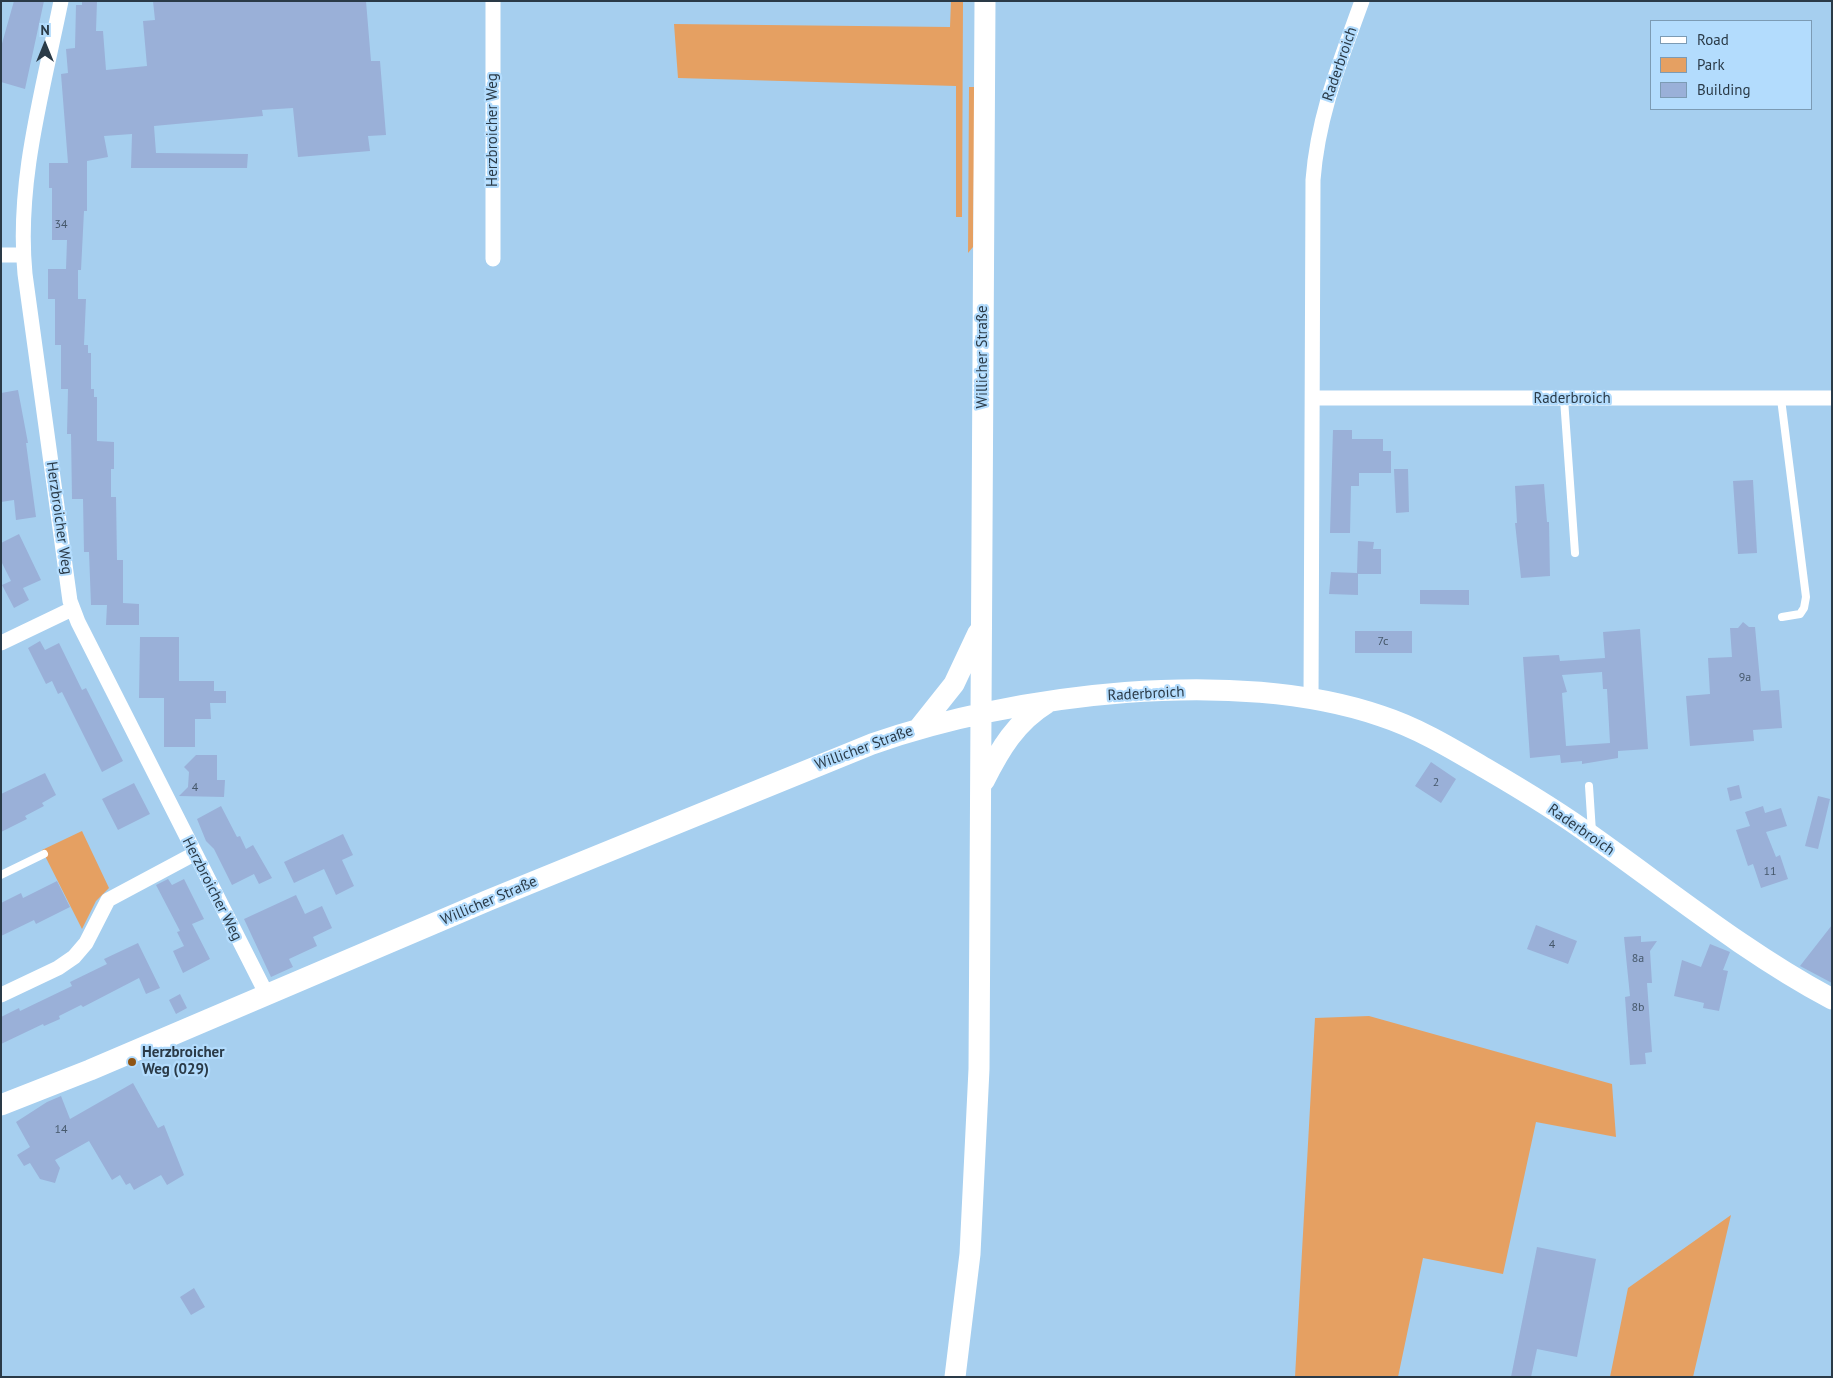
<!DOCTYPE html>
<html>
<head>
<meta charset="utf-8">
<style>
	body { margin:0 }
	#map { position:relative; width:1833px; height:1378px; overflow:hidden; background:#a6cfef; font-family:"PT Sans",sans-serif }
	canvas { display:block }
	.frame { position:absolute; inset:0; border:2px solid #2a3a47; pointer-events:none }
	.legend { position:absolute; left:1650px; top:20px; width:162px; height:90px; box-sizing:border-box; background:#b3dcfd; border:1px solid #7c9bb4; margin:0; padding:6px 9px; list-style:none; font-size:15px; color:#2a3a47 }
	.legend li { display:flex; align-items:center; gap:10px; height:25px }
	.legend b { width:25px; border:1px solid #7c9bb4 }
	.north { position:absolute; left:20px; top:20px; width:50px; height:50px; -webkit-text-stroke:4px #b3dcfd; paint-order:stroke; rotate:0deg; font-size:14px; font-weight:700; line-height:20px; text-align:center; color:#2a3a47 }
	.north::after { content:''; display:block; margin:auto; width:18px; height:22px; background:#2a3a47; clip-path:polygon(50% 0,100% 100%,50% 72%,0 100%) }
</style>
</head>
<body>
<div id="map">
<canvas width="1833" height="1378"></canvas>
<div class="frame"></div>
<ul class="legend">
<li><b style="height:6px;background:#fff"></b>Road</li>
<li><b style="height:14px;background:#e5a062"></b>Park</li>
<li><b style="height:14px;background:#9ab0d8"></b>Building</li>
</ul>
<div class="north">N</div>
</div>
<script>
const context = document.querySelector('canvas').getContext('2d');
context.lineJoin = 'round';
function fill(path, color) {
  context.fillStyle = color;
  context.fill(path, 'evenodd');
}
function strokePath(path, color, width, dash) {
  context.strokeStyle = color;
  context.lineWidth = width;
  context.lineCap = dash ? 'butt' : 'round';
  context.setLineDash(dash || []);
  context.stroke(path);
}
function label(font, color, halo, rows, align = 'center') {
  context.font = font + ' "PT Sans",sans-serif';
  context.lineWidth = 4.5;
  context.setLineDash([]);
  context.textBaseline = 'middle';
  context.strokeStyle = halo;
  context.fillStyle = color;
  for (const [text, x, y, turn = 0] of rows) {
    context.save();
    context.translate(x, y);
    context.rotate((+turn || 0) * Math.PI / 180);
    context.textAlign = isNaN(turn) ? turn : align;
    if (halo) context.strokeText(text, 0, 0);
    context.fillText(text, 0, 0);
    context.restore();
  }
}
const green = new Path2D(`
	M951,1h12l-1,216h-6v-131l-278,-8 -4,-54 276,3z
	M969,87h6l-2,160 -5,6z
	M82,831l27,57 -13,13 -14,28 -40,-79z
	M1369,1016l243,68 4,53 -80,-15 -33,152 -80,-16 -25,119h-103l20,-359z
	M1731,1215l-38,162h-83l18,-89z`);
const building = new Path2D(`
	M14,1h30l-19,88 -24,-7v-35z
	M82,1h15l-1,30h7l3,39 41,-4 -4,-45 12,-1 -2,-19h213l5,60h9l6,74 -18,1 2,15 -72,6 -5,-49 -31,2 1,6 -109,10 2,27 92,1 -1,14h-116l1,-34 -28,2 4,21 -21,4v50h-3l-3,59h-3v29h8l-2,46h4v8h3v36h3v8h3v44l17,1v27h-3v28h5l1,63h6v43l16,1v21h-33l1,-20h-16l-2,-53h-5l-1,-53h-11l-1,-65h-4l1,-45h-7v-44h-6v-46h-7v-30h18l1,-29h-15v-52h-3v-25h19l-7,-89 7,-1 -2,-24 9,-1 1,-43h6z
	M18,390l10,53h-2l10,74 -20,3 -2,-20 -13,2v-109z
	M1333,430h19v9h31v12h8v22h-32v13h-8l-1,47h-20z
	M1394,469h14l1,43 -13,1z
	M1753,480l4,73 -19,1 -5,-73z
	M1544,484l3,38h2l1,54 -29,2 -6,-55h2l-2,-37z
	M19,534l22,46 -18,8 6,12 -15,8 -12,-23 9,-4 -10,-20v-18z
	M1358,541l16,1 -1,7h8v25h-23v21l-29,-1 2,-22 26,1z
	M1420,590h49v15l-49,-1z
	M1743,622l6,5h6l6,64 18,-1 3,38 -29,2 1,11 -64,5 -4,-50 24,-2 -2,-36 24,-1 -2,-29h8z
	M1640,629l8,120 -30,2v7l-36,6v-3l-21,2 -1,-8 -30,3 -7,-101 36,-2 1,6 45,-3 -2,-26zM1602,672l1,17h4l3,54 -44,3 -4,-53 5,-1 -5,-17z
	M1355,631h57v22h-57z
	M140,637h39v44h35v10h12v12h-16l1,16h-16v28h-31v-49h-25z
	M40,641l5,9 14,-7 23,47 4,-2 37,73 -21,11 -40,-80 -4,2 -6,-13 -6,3 -18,-36z
	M196,755h21v25h8l-1,17 -45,-1 9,-9 1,-15 -5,-5z
	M1431,762l25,17 -15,24 -26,-17z
	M45,773l11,22 -14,8 2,3 -19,10 2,3 -26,13v-38z
	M134,783l16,31 -32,16 -16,-31z
	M1739,785l3,13 -12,3 -3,-13z
	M1818,796l12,3 -12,50 -13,-3z
	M221,806l16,31 3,-1 6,13 7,-4 19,33 -13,6 -5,-10 -22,11 -18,-36 -8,-8 -9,-22z
	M1763,806l2,7 16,-5 6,18 -21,6 10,25 4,-2 8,24 -27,9 -8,-24 -5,2 -12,-36 14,-4 -5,-14z
	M343,834l10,21 -11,5 12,26 -18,9 -12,-26 -30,14 -10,-21z
	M168,879l4,6 12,-6 20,40 -12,5 18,35 -27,14 -10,-22 11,-5 -7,-14 3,-1 -24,-46z
	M57,881l13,26 -34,17 -2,-4 -33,16v-33l20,-10 2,5z
	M296,895l9,19 17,-8 10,22 -19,9 4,9 -28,13 4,8 -22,10 -27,-58z
	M1536,925l41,16 -9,23 -41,-15z
	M1832,925v58l-32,-17z
	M1641,936v6l16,-1 -7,10 2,32h-5l5,69 -7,1 1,11 -16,1 -5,-68 5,-1 -6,-59z
	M138,943l22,45 -14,6 -7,-16 -56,29 -2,-2 -22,11 1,3 -16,7 -1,-2 -42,20v-27l18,-9 1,3 52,-25 -2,-4 37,-18 -3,-5z
	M1710,944l20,8 -7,18 5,1 -9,40 -16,-3 1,-5 -30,-7 8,-36 19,7z
	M180,994l7,14 -11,6 -7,-14z
	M133,1083l25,45 6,-3 20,50 -17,10 -6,-10 -27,15 -4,-7 -4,2 -6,-10 -8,5 -23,-39 -34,19 5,8 -5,15 -15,-4 -10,-16 -6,3 -7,-11 13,-8 -14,-25 31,-20 14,-6 9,23z
	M1537,1247l59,12 -19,98 -40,-8 -6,28h-20z
	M194,1288l11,19 -14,8 -11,-18z`);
const lane = new Path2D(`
	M1564,399l11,154
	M1781,399l25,198 -2,11 -4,6 -18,3
	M1589,786l3,46
	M1,875l43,-21`);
const street = new Path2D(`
	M61,1c-18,89 -45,181 -36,273l45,327 8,21 188,371
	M1,255h22
	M493,259v-258
	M1313,398h519
	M1,643l71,-34
	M1311,699l2,-519c5,-65 27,-118 49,-179
	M1,995l57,-27 16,-11 12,-14 22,-43 86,-46`);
const secondary = new Path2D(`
	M919,728l35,-44 24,-51
	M984,781c16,-32 32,-59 63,-78
	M1,1105l89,-35 399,-170 383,-156c142,-50 364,-78 509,-28 37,12 70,32 104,52 36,21 73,43 107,68 79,56 154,117 240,163
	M955,1377l15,-123 9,-185 6,-1068`);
const markers = [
	[132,1062,5,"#8f5413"]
];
const numberNames = [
	["34",61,225],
	["7c",1383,642],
	["9a",1745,678],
	["2",1436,783],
	["4",195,788],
	["11",1770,872],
	["4",1552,945],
	["8a",1638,959],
	["8b",1638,1008],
	["14",61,1130]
];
const streetNames = [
	["Raderbroich",1340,64,-71],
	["Herzbroicher Weg",493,130,-90],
	["Willicher Straße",983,357,-90],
	["Raderbroich",1572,399],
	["Herzbroicher Weg",59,518,82],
	["Raderbroich",1146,694,-3],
	["Willicher Straße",864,748,-20],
	["Raderbroich",1581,830,35],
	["Herzbroicher Weg",212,889,63],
	["Willicher Straße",489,901,-23]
];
const poiNames = [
	["Herzbroicher",142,1053],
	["Weg (029)",142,1070]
];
fill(green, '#e5a062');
fill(building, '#9ab0d8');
strokePath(lane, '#fff', 8);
strokePath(street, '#fff', 15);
strokePath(secondary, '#fff', 21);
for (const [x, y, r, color] of markers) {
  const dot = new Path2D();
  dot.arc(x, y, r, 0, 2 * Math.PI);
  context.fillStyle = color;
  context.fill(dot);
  strokePath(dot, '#b3dcfd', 2);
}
label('12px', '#46586b', null, numberNames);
label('15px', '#2a3a47', '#b3dcfd', streetNames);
label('bold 15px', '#2a3a47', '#b3dcfd', poiNames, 'left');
</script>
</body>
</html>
